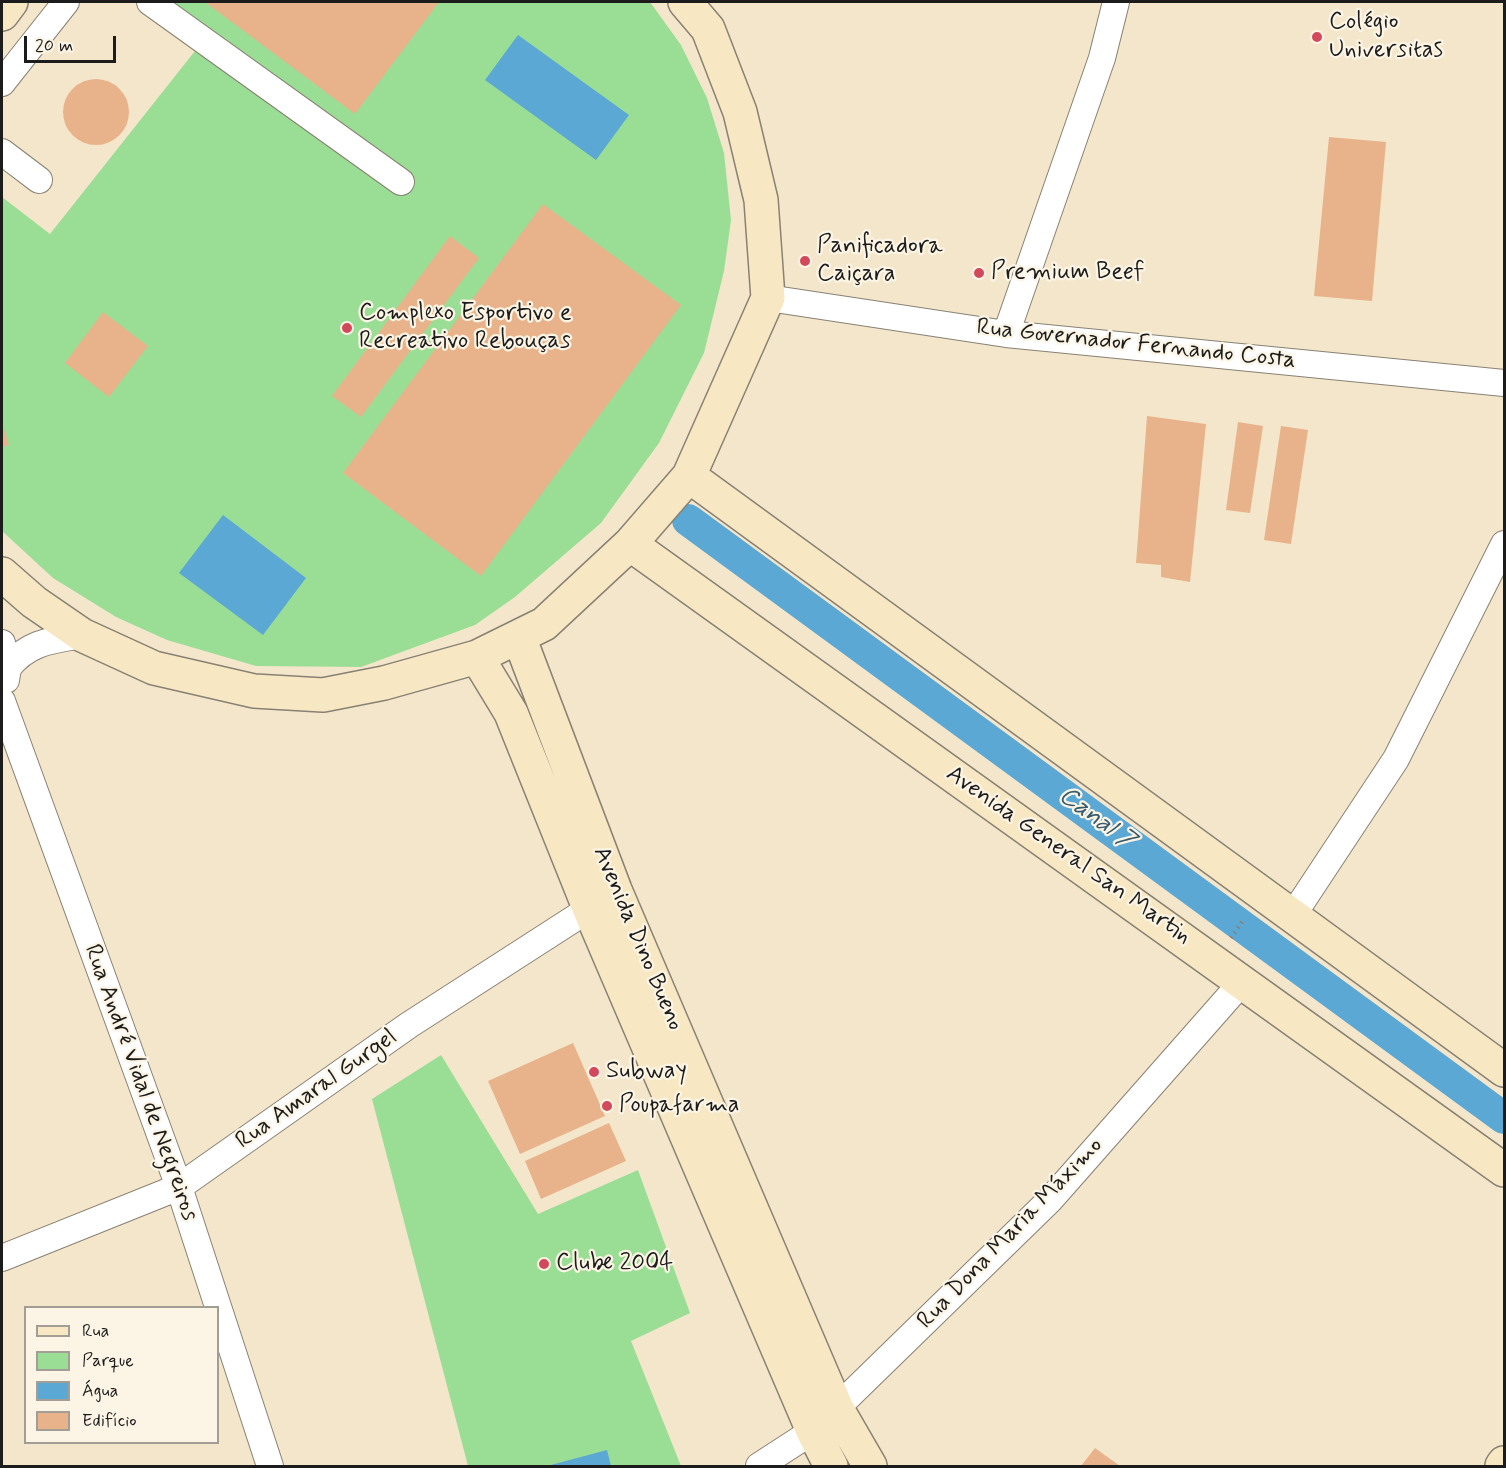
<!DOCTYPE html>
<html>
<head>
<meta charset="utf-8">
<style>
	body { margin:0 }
	#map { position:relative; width:1506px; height:1468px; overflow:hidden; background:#f4e6cb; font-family:Mynerve,sans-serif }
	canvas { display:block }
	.frame { position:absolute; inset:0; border:3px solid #1c1c1c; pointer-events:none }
	.legend { position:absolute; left:24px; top:1306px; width:195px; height:138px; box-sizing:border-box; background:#fcf5e5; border:2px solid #a29e95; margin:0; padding:8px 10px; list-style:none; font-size:18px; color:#1c1c1c }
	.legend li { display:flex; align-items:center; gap:12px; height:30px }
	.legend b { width:30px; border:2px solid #a29e95 }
	.scale { position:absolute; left:24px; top:36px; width:92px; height:27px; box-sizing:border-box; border:3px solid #1c1c1c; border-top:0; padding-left:8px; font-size:18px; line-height:21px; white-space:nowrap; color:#1c1c1c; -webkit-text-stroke:4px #fcf5e5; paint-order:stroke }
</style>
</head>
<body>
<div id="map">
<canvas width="1506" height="1468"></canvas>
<div class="frame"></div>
<ul class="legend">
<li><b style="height:8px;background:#f7e8c3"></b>Rua</li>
<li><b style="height:16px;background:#9ade96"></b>Parque</li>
<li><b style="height:16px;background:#5ba8d4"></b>Água</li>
<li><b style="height:16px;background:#e8b38b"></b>Edifício</li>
</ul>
<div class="scale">20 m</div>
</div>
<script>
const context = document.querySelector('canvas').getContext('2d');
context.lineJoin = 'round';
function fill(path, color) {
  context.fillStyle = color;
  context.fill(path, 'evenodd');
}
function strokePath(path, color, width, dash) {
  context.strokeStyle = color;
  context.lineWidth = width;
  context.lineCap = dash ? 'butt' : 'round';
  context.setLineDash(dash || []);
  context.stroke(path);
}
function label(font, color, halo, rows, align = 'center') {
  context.font = font + ' Mynerve,sans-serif';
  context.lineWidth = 4.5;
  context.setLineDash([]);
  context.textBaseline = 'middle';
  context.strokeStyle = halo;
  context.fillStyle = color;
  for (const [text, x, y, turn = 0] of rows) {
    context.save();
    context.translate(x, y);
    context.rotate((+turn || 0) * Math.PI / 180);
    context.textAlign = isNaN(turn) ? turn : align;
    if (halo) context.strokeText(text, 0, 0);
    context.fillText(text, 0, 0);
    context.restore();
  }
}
const green = new Path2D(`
	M173,2h477l31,43 26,53 17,55 7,67 -7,51 -20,82 -45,90 -58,80 -86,74 -40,28 -114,42 -105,-1 -89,-26 -51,-23 -63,-39 -51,-47v-334l48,37 160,-202z
	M441,1055l97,159 100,-44 52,143 -59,28 50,125h-213l-96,-367z`);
const water = new Path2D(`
	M518,35l111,80 -33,45 -111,-80z
	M223,515l83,63 -43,57 -84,-62z
	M607,1450l4,16h-64z`);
const canal = new Path2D(`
	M688,520l816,598`);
const building = new Path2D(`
	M205,2h234l-84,112z
	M63 112a33 33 0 1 1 66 0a33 33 0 1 1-66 0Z
	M1329,137l57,5 -14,159 -58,-5z
	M543,204l138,101 -200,271 -138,-103z
	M450,236l29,22 -118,159 -29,-21z
	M103,312l45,34 -39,51 -44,-34z
	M1147,416l59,8 -16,158 -29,-5v-12l-25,-2z
	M1238,422l25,4 -13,87 -24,-3z
	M2,423l7,22 -7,2z
	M1281,426l27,4 -17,114 -27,-4z
	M573,1043l32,73 -85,38 -32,-73z
	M609,1123l17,38 -85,38 -16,-38z
	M1095,1448l25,18h-39z`);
const path = new Path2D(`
	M1231,938l13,-19`);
const street = new Path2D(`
	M150,2l251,180
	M2,83l64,-81
	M2,152l37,28
	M768,298l238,36 498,49
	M1006,334l96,-276 14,-56
	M2,643l6,25 -2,12
	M8,668c19,-26 45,-28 74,-33
	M2,701l177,486 91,279
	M1293,915l103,-156 108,-215
	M2,1258l177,-71 230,-162 194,-125
	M759,1466l54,-35 237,-231 193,-219`);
const secondary = new Path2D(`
	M2,14l9,-12
	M689,476l815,594
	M630,544l874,626
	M2,574l32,28 48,33 72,33 100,23 69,4 61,-12 93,-26 67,-33 86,-80 59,-68 79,-178 -7,-98 -21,-88 -32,-83 -23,-27
	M519,637l96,253 222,519 33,57
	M477,657l34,56 79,197 223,521 18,35
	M1502,1466l2,-3`);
const markers = [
	[1317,37,6,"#d1495b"],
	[805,261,6,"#d1495b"],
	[979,273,6,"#d1495b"],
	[347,328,6,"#d1495b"],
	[594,1072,6,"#d1495b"],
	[607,1106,6,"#d1495b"],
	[544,1264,6,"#d1495b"]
];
const poiNames = [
	["Colégio",1329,23],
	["Universitas",1329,51],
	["Panificadora",817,247],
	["Caiçara",817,275],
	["Premium Beef",991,273],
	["Complexo Esportivo e",359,314],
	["Recreativo Rebouças",359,342],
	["Subway",606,1072],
	["Poupafarma",619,1106],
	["Clube 2004",556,1264]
];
const streetNames = [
	["Rua Governador Fernando Costa",1136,345,6],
	["Avenida General San Martin",1068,856,35],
	["Avenida Dino Bueno",637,939,67],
	["Rua André Vidal de Negreiros",140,1083,70],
	["Rua Amaral Gurgel",317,1090,-35],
	["Rua Dona Maria Máximo",1011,1234,-46]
];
const waterNames = [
	["Canal 7",1096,819,36]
];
fill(green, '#9ade96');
fill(water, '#5ba8d4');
strokePath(canal, '#5ba8d4', 32);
fill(building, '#e8b38b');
strokePath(street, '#888174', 28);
strokePath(secondary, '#888174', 36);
strokePath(path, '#888174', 4, [1.5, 4.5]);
strokePath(street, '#fff', 26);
strokePath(secondary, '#f7e8c3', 33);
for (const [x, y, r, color] of markers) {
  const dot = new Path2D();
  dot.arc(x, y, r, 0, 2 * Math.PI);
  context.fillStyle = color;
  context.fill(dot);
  strokePath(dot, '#fcf5e5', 2);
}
label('24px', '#1c1c1c', '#fcf5e5', poiNames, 'left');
label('24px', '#1c1c1c', '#fcf5e5', streetNames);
label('italic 26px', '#385b6f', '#fcf5e5', waterNames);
</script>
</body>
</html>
